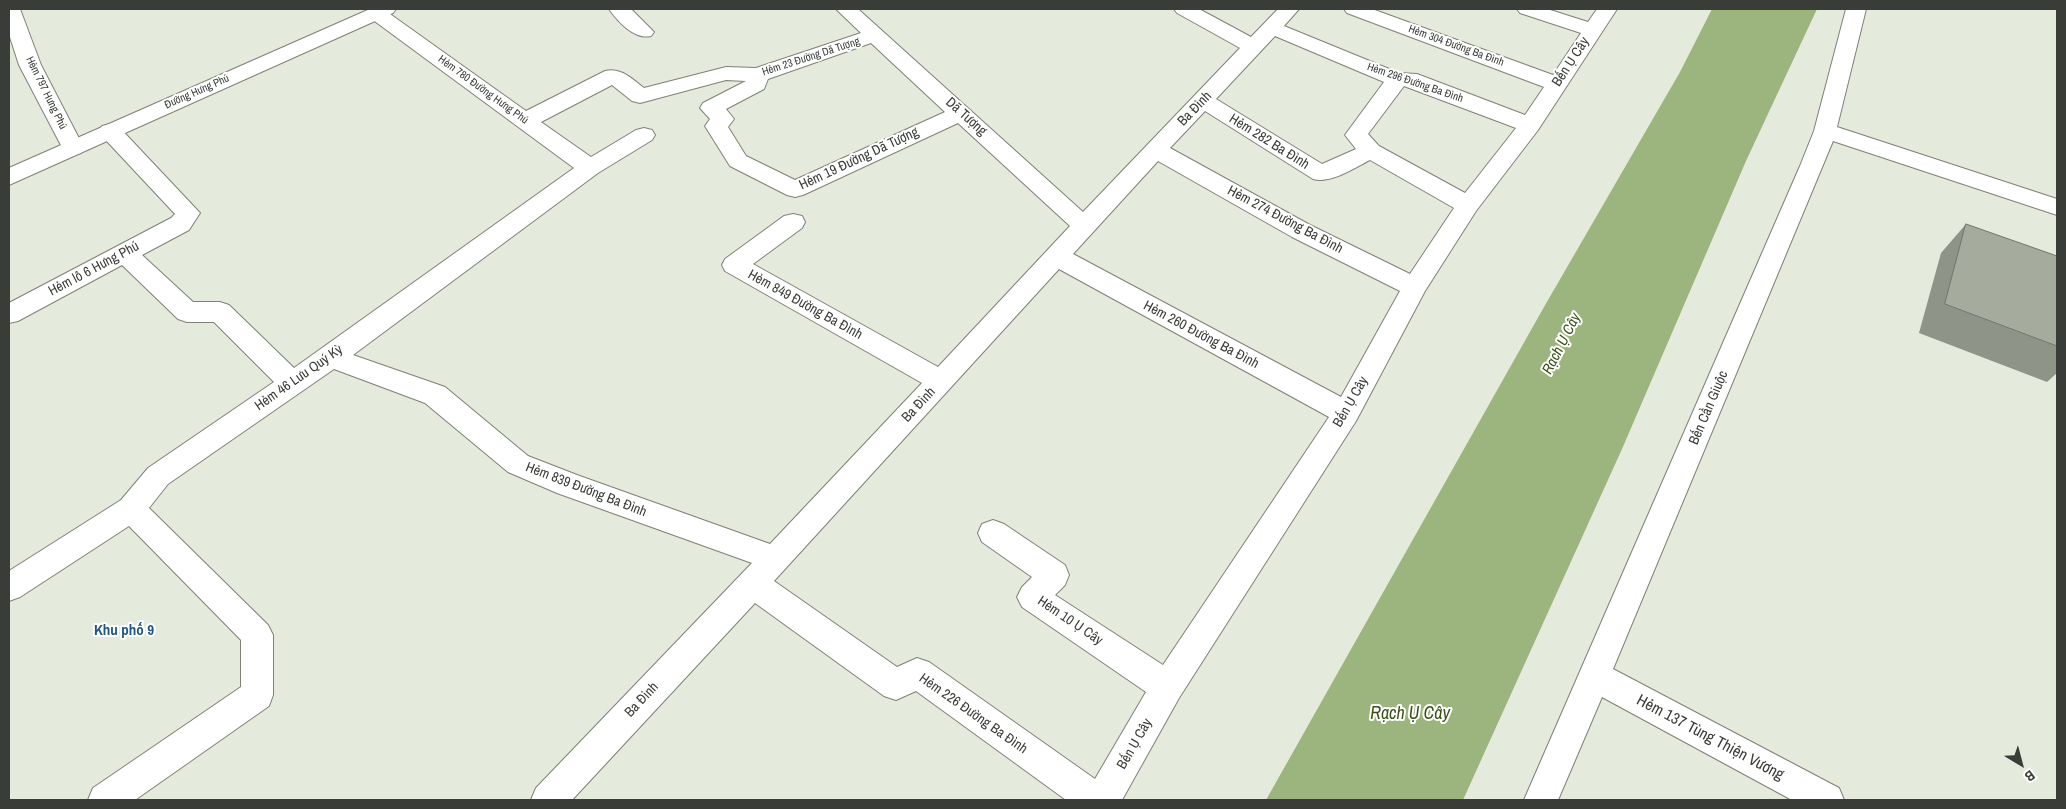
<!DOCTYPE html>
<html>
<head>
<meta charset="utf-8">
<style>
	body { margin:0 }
	#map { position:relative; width:2066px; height:809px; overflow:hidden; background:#e4ebdc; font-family:"Archivo Narrow",sans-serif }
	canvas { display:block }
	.frame { position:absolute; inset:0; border:10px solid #3a3d37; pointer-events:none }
	.north { position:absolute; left:1996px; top:739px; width:50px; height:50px; -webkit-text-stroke:4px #fff; paint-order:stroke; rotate:143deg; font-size:14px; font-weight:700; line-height:20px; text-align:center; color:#3a3d37 }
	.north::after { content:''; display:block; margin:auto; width:18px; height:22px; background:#3a3d37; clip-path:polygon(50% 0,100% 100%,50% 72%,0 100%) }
</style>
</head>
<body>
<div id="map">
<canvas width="2066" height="809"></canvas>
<div class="frame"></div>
<div class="north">B</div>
</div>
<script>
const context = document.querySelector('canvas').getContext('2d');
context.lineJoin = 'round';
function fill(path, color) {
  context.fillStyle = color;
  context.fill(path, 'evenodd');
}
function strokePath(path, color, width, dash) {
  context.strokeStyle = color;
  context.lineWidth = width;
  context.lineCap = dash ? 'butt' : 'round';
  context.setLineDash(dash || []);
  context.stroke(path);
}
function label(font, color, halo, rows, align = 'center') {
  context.font = font + ' "Archivo Narrow",sans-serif';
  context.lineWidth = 4;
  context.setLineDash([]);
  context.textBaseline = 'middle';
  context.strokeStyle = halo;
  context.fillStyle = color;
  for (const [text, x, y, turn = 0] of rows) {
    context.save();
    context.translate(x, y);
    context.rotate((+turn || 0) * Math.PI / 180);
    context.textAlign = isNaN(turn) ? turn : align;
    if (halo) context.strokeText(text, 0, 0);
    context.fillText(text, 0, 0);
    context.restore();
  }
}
const water = new Path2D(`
	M1712,9h105l-71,152 -124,288 -159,351h-197l278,-493 136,-235z`);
const minor = new Path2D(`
	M9,9h11l21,56 43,83 -3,5 -8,2 -8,-2 -46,-88 -10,-31z
	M369,9h14l143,102 79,-40c16,-4 27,8 39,17l82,-21 30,1 105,-35 -25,-24h22l225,203 157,-164 -63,-35 -3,-4h25l52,28 27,-28h21l-15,17 115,47 18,1 108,41 19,-28 -197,-74 -3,-4h28l181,66 28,-42 -61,-20 -3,-4h30l41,13 9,-13h20l-79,121 -62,81 -51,80 -69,130 -177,277 -57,102h-56l-150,-109 -20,9 -12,-4 -129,-93 -183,197h-41l5,-12 216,-225 -195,-70 -49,-21 -83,-69 -91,-34 -166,115 -19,24 119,117 5,10v60l-4,11 -134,94h-47l5,-12 148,-101v-47l-112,-114 -109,71 -11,4v-30l112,-71 27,-32 126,-86 -60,-60h-27l-9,-3 -56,-54 -104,56 -9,2v-20l162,-85 4,-4 -73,-78 -3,-5 3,-5 8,-2 8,2 82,87 -11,17 -47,25 51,47h27l9,3 65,63 280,-200 -205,-151 -3,-4zM1275,36l109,46 -39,53 11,14 -34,15 -106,-65zM871,43l74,69 -150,68 -49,-24 -18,-29 6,-8 -8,-10 38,-20 4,-10zM726,80l20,1 -43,22 -3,5 10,11 -5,7 25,40 57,29 8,2 8,-2 155,-72 112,103 -132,141 -185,-103 49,-36 3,-6 -3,-6 -9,-2 -9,2 -59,43 -3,6 3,6 197,112 -152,161 -193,-69 -49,-19 -83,-69 -92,-32 245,-182 54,-33 3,-5 -3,-5 -8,-2 -8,2 -45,27 -50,-35 71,-37 20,16 8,2zM1404,86l112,42 -51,65 -86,-47 -11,-12zM1205,111l108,68c18,5 41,-11 57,-19l84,48 -44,66 -100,-49 -140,-77zM1158,161l134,76 108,54 -59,106 -268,-143zM1059,269l270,148 -166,248 -108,-70 10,-10 4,-10 -4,-10 -61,-41 -11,-4 -11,4 -4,9 4,9 50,35 -10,10 -5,10 5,10 124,85 -51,87 -166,-117 -12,-4 -20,9 -123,-86z
	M609,9h22l23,23 -3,4c-16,4 -33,-14 -42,-27z
	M1846,9h20l-29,118 220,72v16l-224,-74 -220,528 226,119 5,12h-52l-190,-103 -44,103h-34l276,-634 14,-35z`);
const major = new Path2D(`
	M370,9h26l-3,4 -384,172v-17z`);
const wall = new Path2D(`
	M1966,224l91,32v117l-10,9 -128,-49 22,-80z`);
const building = new Path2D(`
	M1966,224l91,32v90l-112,-42z`);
const farStreetnames = [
	["Hẻm 304 Đường Ba Đình",1456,46,20],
	["Hẻm 23 Đường Dã Tượng",811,57,-18],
	["Hẻm 296 Đường Ba Đình",1415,83,19],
	["Hẻm 780 Đường Hưng Phú",483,90,36],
	["Đường Hưng Phú",197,92,-24],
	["Hẻm 797 Hưng Phú",46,93,64]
];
const streetNames = [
	["Bến Ụ Cây",1571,62,-57],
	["Ba Đình",1195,109,-46],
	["Dã Tượng",966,117,42],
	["Hẻm 282 Ba Đình",1269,142,32],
	["Hẻm 19 Đường Dã Tượng",859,159,-25],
	["Hẻm 274 Đường Ba Đình",1285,220,28],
	["Hẻm lô 6 Hưng Phú",94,269,-28],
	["Hẻm 849 Đường Ba Đình",805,305,29],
	["Hẻm 260 Đường Ba Đình",1201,335,28],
	["Hẻm 46 Lưu Quý Kỳ",299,378,-35],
	["Bến Ụ Cây",1351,402,-60],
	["Ba Đình",919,405,-47],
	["Bến Cần Giuộc",1709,408,-67],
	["Hẻm 839 Đường Ba Đình",586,490,21],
	["Hẻm 10 Ụ Cây",1070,621,34],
	["Ba Đình",642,700,-47],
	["Hẻm 226 Đường Ba Đình",973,714,35],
	["Bến Ụ Cây",1135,744,-60]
];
const waterNames = [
	["Rạch Ụ Cây",1562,344,-63]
];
const neighbourhoodNames = [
	["Khu phố 9",124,631]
];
const nearStreetnames = [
	["Hẻm 137 Tùng Thiện Vương",1710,738,28]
];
const nearWaternames = [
	["Rạch Ụ Cây",1410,714]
];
fill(water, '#9cb57e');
strokePath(minor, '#7c8275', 2);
strokePath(major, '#7c8275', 2);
fill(minor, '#fff');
fill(major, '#fff');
fill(wall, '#8e9488');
fill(building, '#a5ac9e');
strokePath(building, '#74786f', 1);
label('11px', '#3a3d37', '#fff', farStreetnames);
label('14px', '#3a3d37', '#fff', streetNames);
label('italic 15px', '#3a5115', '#fff', waterNames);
label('bold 15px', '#1e5687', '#fff', neighbourhoodNames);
label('16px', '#3a3d37', '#fff', nearStreetnames);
label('italic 18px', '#3a5115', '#fff', nearWaternames);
</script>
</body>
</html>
